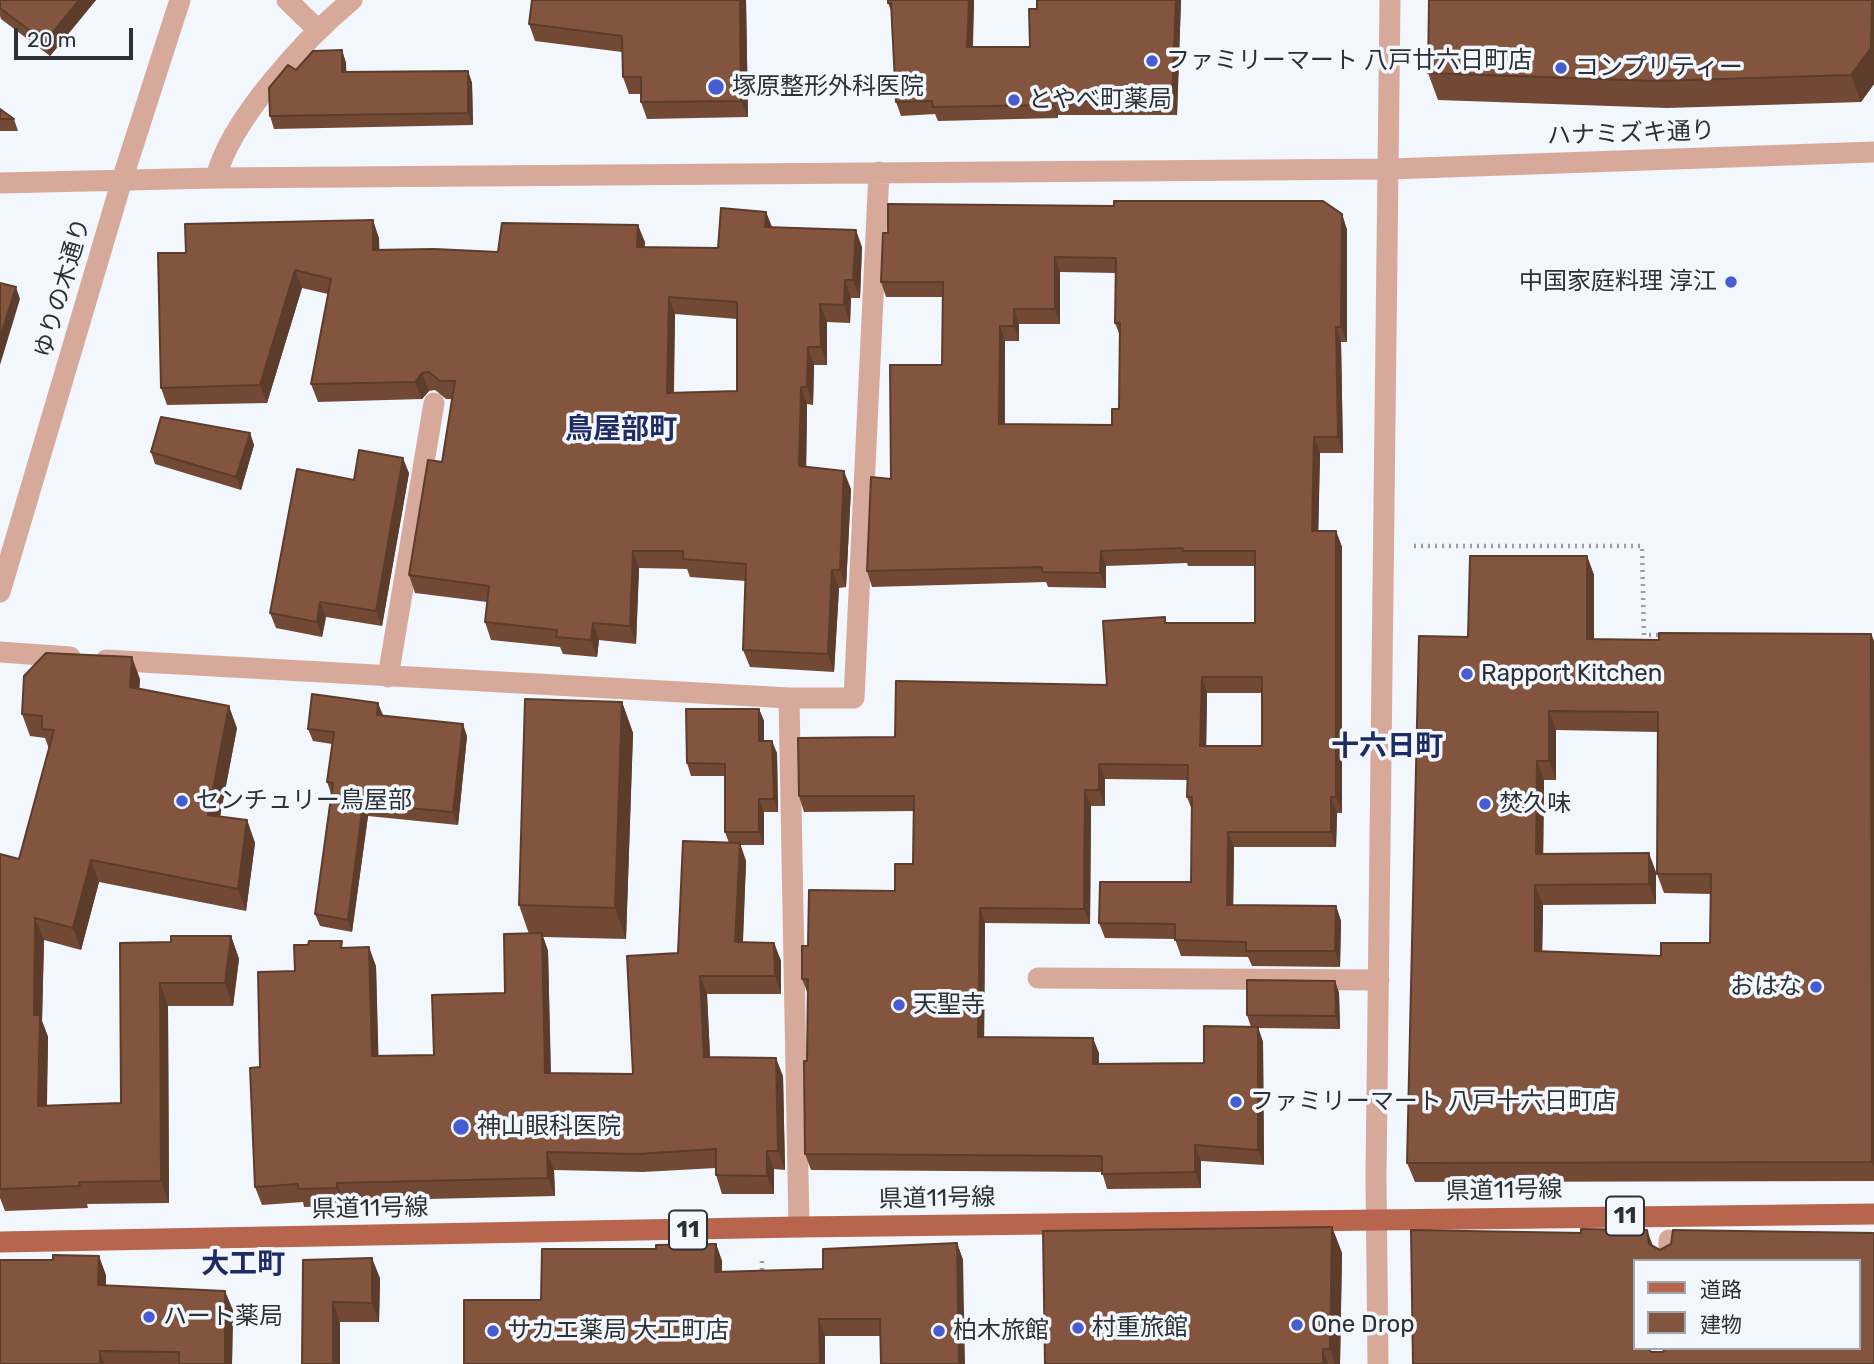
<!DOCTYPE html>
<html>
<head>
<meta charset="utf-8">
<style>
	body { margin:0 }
	#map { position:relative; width:1874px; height:1364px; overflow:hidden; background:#f2f6fd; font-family:Rubik,"Noto Sans JP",sans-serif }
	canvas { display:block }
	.legend { position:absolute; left:1633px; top:1259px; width:228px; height:91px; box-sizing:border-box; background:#f2f6fd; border:2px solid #a3a7ad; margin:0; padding:9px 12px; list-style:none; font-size:21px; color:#2d3034 }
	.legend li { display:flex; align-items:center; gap:14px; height:35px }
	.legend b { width:35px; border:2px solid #a3a7ad }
	.scale { position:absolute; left:14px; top:28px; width:119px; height:32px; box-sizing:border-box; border:4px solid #2d3034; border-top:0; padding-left:9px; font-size:21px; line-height:24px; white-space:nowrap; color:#2d3034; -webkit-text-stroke:5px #f2f6fd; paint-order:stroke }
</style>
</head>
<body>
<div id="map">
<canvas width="1874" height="1364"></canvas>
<ul class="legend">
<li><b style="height:9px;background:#b7654c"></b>道路</li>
<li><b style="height:19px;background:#84553e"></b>建物</li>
</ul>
<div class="scale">20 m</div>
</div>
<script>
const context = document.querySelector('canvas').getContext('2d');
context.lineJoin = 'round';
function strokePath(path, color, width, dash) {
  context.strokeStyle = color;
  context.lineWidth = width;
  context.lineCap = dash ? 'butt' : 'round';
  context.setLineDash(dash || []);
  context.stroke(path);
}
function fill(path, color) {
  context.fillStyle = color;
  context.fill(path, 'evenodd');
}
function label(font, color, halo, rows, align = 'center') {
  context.font = font + ' Rubik,"Noto Sans JP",sans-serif';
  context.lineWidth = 7;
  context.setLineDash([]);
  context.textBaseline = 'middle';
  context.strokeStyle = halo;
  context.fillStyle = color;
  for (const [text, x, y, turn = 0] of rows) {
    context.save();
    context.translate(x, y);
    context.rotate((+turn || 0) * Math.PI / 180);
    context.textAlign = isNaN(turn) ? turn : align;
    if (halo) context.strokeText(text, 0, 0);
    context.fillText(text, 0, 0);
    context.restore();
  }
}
const path = new Path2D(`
	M1414,546h228l2,89h19
	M762,1277v-20`);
const minor = new Path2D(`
	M287,0l30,29
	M216,178c13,-57 91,-141 136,-178
	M0,183l216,-5 1174,-9 484,-17
	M0,592l122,-412 58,-180
	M0,652l70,5
	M106,660l683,38h65l25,-526
	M388,677l46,-274
	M789,698l10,529
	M1038,978l341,2
	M1669,1261v-21
	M1378,1364l-2,-188 14,-1176`);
const major = new Path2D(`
	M0,1242l799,-15 1075,-13`);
const wall = new Path2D(`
	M0,0h96l-46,56 -49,-37 -1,-3z
	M746,0l2,117 -101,2 -6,-17v-8h-12l-6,-17 -1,-25 -87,-11 -6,-17z
	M888,0h86l-1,47h57l7,-38 144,-9 -4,115h-119v3l-120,3 -3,-7 -34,2 -5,-14 -4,-89 -4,-10z
	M1874,0v84l-13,18 -194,6 -229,-8 -10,-27z
	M342,50l4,13v9l122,-1 4,12 1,42 -199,4 -4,-13 26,-46z
	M0,109l14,10 4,12h-18z
	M766,212l6,15 90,20 -2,51h-9l-1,25 -23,-1v43h-13l-1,40 -6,-1 -1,62 45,23 -5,98 -7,1 -5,84 -84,-5 -7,-17 2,-69 -55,-4 -3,-8 -48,-1 -3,76 -37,-4 -2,17 -34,-3 -3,-7 -69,-7 -6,-18 2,-20 -72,-9 -6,-18 33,-113 10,-63h-6l-11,-9 -6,1 -7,8 -104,3 -7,-18 17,-90 -26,-6 -35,115 -100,2 -6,-17 25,-135 193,-15v12l119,2 147,-10 -1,5 74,1zM675,314l62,5v72l-63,2z
	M1342,214l5,16v112h-6l2,111h-23l-2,78h18l6,16v266h-5l-1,34h-102l-1,58 103,1 5,15 -1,46 -88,-1 -4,-9 -67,-1 -6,-17 -70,-1 -6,-15 92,-41 1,-72 -5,-13 1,-17 -83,-1v27h-14l-1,118 -105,-1 -1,114 115,16v11l105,-1 47,-36 -4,-12 88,-34 4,12 1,36 -82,-1 5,14 1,123 -63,-4v27l-94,1 -5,-17 -291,-2 -6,-16 3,-160 -6,-15 6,-33 87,-55 18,-27 1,-53 -110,1 -5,-16 96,-59 212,-52 60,-62h88v-57h-67l-1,-3 -81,3v22l-58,-1 -2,-5 -174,5 -5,-16 24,-92 51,-114 1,-68h-57l-5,-15zM1060,272l56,1 -1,50 5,13 -1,73 -7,16 -107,-1v-83h14v-17h41zM1207,693h55v53h-56z
	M250,433l4,12 -13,45 -86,-26 -4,-12z
	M409,473l-27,153 -56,-9 -4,20 -46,-9 -6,-15 84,-133z
	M1587,556l7,19v64l65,1 212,-6 3,7v540l-459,1 -8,-19 61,-526zM1556,730l101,2v142l7,19 47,1 -1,49 -49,13 -119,-5 1,-46 113,-1v-32l-113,-18 1,-74h12z
	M140,679l-1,10 98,39 -17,89 27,3 8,23 -9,68 -147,-29 -18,68 -37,-10 -2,81 6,16 -1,69 74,-3 50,-161 60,-6 8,23 -6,47h-65l1,197 -82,1 1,4 -83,3 -5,-13v-344l19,5 30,-110 -4,-11 -15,-2 -8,-22z
	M622,702l11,31 -7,206 -83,-2 5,14 3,122 82,1 45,-121 51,-110 -4,-11v-56h-34l-4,-13 72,-54 5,12v20l13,12 1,59h-14v33h-24l6,16 -3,81 31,1 7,18v33h-74l3,63 73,19 2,94 -11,-1v25h-52l-6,-19v-7l-73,4 -89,-2 1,26 -212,5v5l-39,1 -1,-5 -41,3 -7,-18 5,-120 35,-96 50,-23 31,18 2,90 56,-1 71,-62 24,-59 -10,-29z
	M383,715v1l84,20 -9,89 -90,-9 -16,116 -32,-6 -5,-12 16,-121 -4,-11 5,-38 -19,-3 -5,-12z
	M1332,1227l10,26 -2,111h-295z
	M957,1243l6,17 -83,76h-55v28h-361l192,-115 60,-5 6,17v11l101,-3z
	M303,1260l77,18 -1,44h-39z
	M106,1275v11l127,24 -1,54h-232z`);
const shadedWall = new Path2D(`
	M79,0h17l-46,56 -5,-14z
	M740,0h6l2,117 -7,-16z
	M969,0h5l-2,60 -5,-13z
	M1176,0h5l-4,115 -5,-14z
	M1872,0h2v84l-13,18 -10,-27z
	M342,50l4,13 1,21 -5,-12z
	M468,71l4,12 1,42 -5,-12z
	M1053,101l5,14v3l-5,-13z
	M766,212l7,18 -8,-3z
	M1342,214l5,16v112l-6,-15z
	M373,220l6,18 1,30 -7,-18z
	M638,225l7,17 -1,23 -7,-18z
	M856,230l6,17 -2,51 -7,-18z
	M1055,257l5,15v52l-5,-15z
	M295,270l7,18 -35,115 -7,-18z
	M845,280l6,18 -1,25 -6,-18z
	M16,287l4,12 -20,66v-27z
	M669,297l6,17 -2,97 -6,-18z
	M820,304l7,18v43l-6,-18z
	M1014,309l5,15v17l-5,-15z
	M1000,326l5,15 -1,98 -5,-15z
	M1336,327l5,15 2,111 -5,-16z
	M808,347l6,18 -1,40 -6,-18z
	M422,373l7,18 -7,8 -7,-17z
	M801,387l6,17 -1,79 -7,-17z
	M250,433l4,12 -13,45 -5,-13z
	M1314,437l6,16 -2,94 -6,-16z
	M403,458l6,15 -27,153 -6,-15z
	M844,471l7,18 -5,98 -6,-17z
	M1336,531l6,16v266l-6,-16z
	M633,551l6,17 -3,76 -6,-18z
	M1101,551l5,15v22l-6,-15z
	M1587,556l7,19v83l-7,-19z
	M832,570l7,18 -5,84 -6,-18z
	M320,602l6,15 -4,20 -5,-15z
	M593,623l6,17 -2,17 -6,-17z
	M1871,634l3,7v526l-2,-5z
	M132,657l8,22 -2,30 -8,-22z
	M1202,677l5,16 -1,68 -6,-15z
	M622,702l11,31 -7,206 -11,-31z
	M378,703l5,12 -2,13 -4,-13z
	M229,706l8,22 -21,109 -8,-22z
	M759,709l5,12v33l-5,-13z
	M1549,711l7,19v50l-7,-19z
	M463,724l4,12 -9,89 -5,-13z
	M772,741l5,12 1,59 -4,-13z
	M1537,761l7,19 -1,94 -7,-20z
	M1099,764l6,15v27l-6,-16z
	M1085,790l6,16 -1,118 -6,-15z
	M1331,797l6,16 -1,34 -5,-15z
	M759,799l5,13v33l-5,-13z
	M363,804l5,12 -16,116 -4,-12z
	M247,820l8,23 -9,68 -8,-22z
	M1228,832l6,15 -1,73 -6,-15z
	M740,843l6,18 -4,99 -7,-18z
	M1649,853l7,19v32l-7,-20z
	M91,860l8,22 -18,68 -8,-22z
	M1535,885l8,20 -1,65 -7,-19z
	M1336,906l5,15 -1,46 -5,-16z
	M980,908l5,15 -1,129 -6,-15z
	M35,918l9,22 -2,81 6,16 -2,91 -8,-22 -4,-91z
	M542,933l6,18 3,140 -6,-18z
	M231,936l8,23 -6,47 -8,-23z
	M774,943l7,18v33l-6,-18z
	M369,947l7,19 3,108 -7,-18z
	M700,976l7,18 4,81 -7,-18z
	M1335,981l4,12 1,36 -4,-13z
	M160,983l8,23 1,197 -8,-22z
	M1258,1027l5,15 1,123 -6,-15z
	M1093,1038l6,15v27l-6,-16z
	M776,1058l7,18 2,94 -7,-19z
	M1195,1145l6,16v27l-6,-16z
	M767,1151l7,18v25l-7,-18z
	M547,1152l7,18 1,26 -7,-18z
	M337,1183l6,18v5l-6,-18z
	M1332,1227l10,26 -2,111h-5l-5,-15z
	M1647,1230l9,24 -7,-10z
	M957,1243l6,17 2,104h-6z
	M716,1244l6,17 -1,27 -6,-16z
	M99,1256l7,19v30l-8,-20z
	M372,1258l8,20 -1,44 -7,-19z
	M225,1291l8,19 -1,54h-7z
	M333,1302l7,20v42h-7z
	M819,1319l6,17v28h-5z
	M1323,1349l5,15h-5z
	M100,1351l4,13h-4z`);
const building = new Path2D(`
	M0,0h79l-34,42 -45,-34z
	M532,0h208l1,101 -100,1v-25h-18l-1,-41 -93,-12z
	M888,0h81l-2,47h63l-1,-38h8v-9h139l-4,101h-119v4l-120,2 -1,-6 -36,1 -5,-99h-3z
	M1429,0h443l-1,48 -20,27 -194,6 -229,-8z
	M342,50v22l126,-1v42l-198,3 -1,-28 19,-23 8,5 17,-19z
	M0,109l14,10h-14z
	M1114,201h209l19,13 -1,113h-5l2,110h-24l-2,94h24v266h-5v35h-103l-1,73 109,1 -1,45h-89v-9l-71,-2v-16l-76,-1 1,-41h91l1,-85h-5l1,-32 -89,-1v26h-14l-1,119 -104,-1 -2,129 115,1v26l111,-1v-37l54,1v123l-63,-5v27l-93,2v-18l-297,-2 -1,-93h3l1,-82h-6v-33h6l1,-56 86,1v-27h18l1,-68h-115l-1,-58 97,-1 1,-56 211,4 -4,-64 62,-4v6h90v-72h-73l1,-3 -82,3 -1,22 -58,-1v-5l-175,4 4,-94 20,2 -1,-114h52l1,-83h-62l2,-49h5v-29l226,2zM1055,257l61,1 -1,65h5l-1,86h-7v16l-113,-1 1,-98h14v-17h41zM1202,677h60v69h-62z
	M721,208l45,4 -1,15 91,3 -3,50h-8l-1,25 -24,-1 1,43h-13l-1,40h-6l-2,79 45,5 -4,99h-8l-4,84 -85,-4 3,-86 -63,-5v-8h-50l-3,75 -37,-3 -2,17 -35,-3 1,-7 -72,-8 4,-36 -80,-11 19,-115 14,2 13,-81h-15l-11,-9 -7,1 -7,9 -104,2 20,-105 -36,-9 -35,115 -99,3 -3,-135h28l-1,-29 188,-4v30l61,-1 64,3 4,-29 136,2 -1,22 81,1zM669,297l68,5v89l-70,2z
	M0,283l16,4 -16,51z
	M161,417l89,16 -14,44 -85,-25z
	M359,450l44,8 -27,153 -56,-9 -3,20 -47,-9 27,-144 57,11z
	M1470,556h117v83l72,1v-7l212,1 1,528 -465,1 12,-527 49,1zM1549,711l109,1 -1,162h54l-1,69h-49v13l-126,-5v-66l114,-1v-31l-113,1 1,-93h12z
	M46,653l86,4 -2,30 99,19 -21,109 39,5 -9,69 -147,-29 -18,68 -38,-10 -1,97h6l-2,91 83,-3 -1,-160 51,-1v-6h60l-6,47h-65l1,198 -82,1 1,4 -80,3v-335l19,5 35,-129 -12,-1v-13l-20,-2 2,-38z
	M312,694l66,9 -1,12 86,9 -10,88 -90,-8 -15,116 -33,-6 18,-131 -6,-1 7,-50 -26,-3z
	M525,699l97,3 -7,206 -96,-3z
	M686,709h73v32h13l2,58h-15v33h-34v-68l-38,-1z
	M683,841l57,2 -5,99 39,1 1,33h-75l4,81 72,1 2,93h-11v25l-51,-1v-26l-79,5 -90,-2 1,26 -211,5v5l-39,1v-5l-43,3 -5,-119 10,-1 -2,-95 37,-1 -1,-26h14l1,-4h33l-1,7 28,-1 3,109 62,-1 -2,-60 73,-2 -1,-59 38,-1 3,140 88,1 -6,-118 51,-3z
	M1247,980l88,1 1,35 -89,-1z
	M1332,1227l-2,122h-7v15h-278l-2,-133z
	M1581,1229l66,1 2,14 11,6 11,-6 2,-14 201,3v131h-461l-2,-134 170,3zM1634,1261h224v87h-193l-2,4h-12l-3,-4h-14z
	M957,1243l2,121h-78l-1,-45h-61l1,45h-356v-64h77l1,-51h114v-4l60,-1 -1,28 108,-3v-20z
	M53,1255l46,1 -1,29 127,6v73h-46v-12l-79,-1v13h-100v-104h53z
	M372,1258v45l-39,-1v62h-31l1,-104z`);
const markers = [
	[1152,61,7,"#455dd1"],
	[1561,68,7,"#455dd1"],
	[716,87,9,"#455dd1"],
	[1014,100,7,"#455dd1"],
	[1731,282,7,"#455dd1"],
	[1467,674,7,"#455dd1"],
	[182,801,7,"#455dd1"],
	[1485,804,7,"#455dd1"],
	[1816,987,7,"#455dd1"],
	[899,1005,7,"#455dd1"],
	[1236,1102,7,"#455dd1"],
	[461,1127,9,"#455dd1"],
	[149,1317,7,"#455dd1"],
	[1297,1325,7,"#455dd1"],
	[1078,1328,7,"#455dd1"],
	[493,1331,7,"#455dd1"],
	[939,1331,7,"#455dd1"]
];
const shields = [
	[1625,1216,38],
	[688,1230,38]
];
const shieldNames = [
	["11",1625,1216],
	["11",688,1230]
];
const poiNames = [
	["ファミリーマート 八戸廿六日町店",1166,61],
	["コンプリティー",1575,68],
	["塚原整形外科医院",732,87],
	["とやべ町薬局",1028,100],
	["中国家庭料理 淳江",1717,282,"right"],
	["Rapport Kitchen",1481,674],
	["センチュリー鳥屋部",196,801],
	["焚久味",1499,804],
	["おはな",1802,987,"right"],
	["天聖寺",913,1005],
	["ファミリーマート 八戸十六日町店",1250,1102],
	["神山眼科医院",477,1127],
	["ハート薬局",163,1317],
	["One Drop",1311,1325],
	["村重旅館",1092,1328],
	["サカエ薬局 大工町店",507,1331],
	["柏木旅館",953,1331]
];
const streetNames = [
	["ハナミズキ通り",1631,134,-2],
	["ゆりの木通り",63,288,-74],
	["県道11号線",1504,1191,-1],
	["県道11号線",937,1199,-1],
	["県道11号線",370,1209,-1]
];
const quarterNames = [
	["鳥屋部町",621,430],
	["十六日町",1387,747],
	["大工町",243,1265]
];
strokePath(path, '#9b9ea4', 4.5, [2, 5]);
strokePath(minor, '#d7a99a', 21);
strokePath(major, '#b7654c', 21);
fill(wall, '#724935');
fill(shadedWall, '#5c3c2b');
fill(building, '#84553e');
strokePath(building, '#5c3c2b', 2);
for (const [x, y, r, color] of markers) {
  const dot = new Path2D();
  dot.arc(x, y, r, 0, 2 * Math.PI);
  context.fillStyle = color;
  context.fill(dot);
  strokePath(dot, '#f2f6fd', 2.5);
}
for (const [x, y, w] of shields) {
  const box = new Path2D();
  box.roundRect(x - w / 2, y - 19.5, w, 39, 5);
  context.fillStyle = '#f2f6fd';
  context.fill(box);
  strokePath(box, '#2d3034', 2);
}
label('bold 23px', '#2d3034', null, shieldNames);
label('24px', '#2d3034', '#f2f6fd', poiNames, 'left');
label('24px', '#2d3034', '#f2f6fd', streetNames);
label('bold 28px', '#1f2b63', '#f2f6fd', quarterNames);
</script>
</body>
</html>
